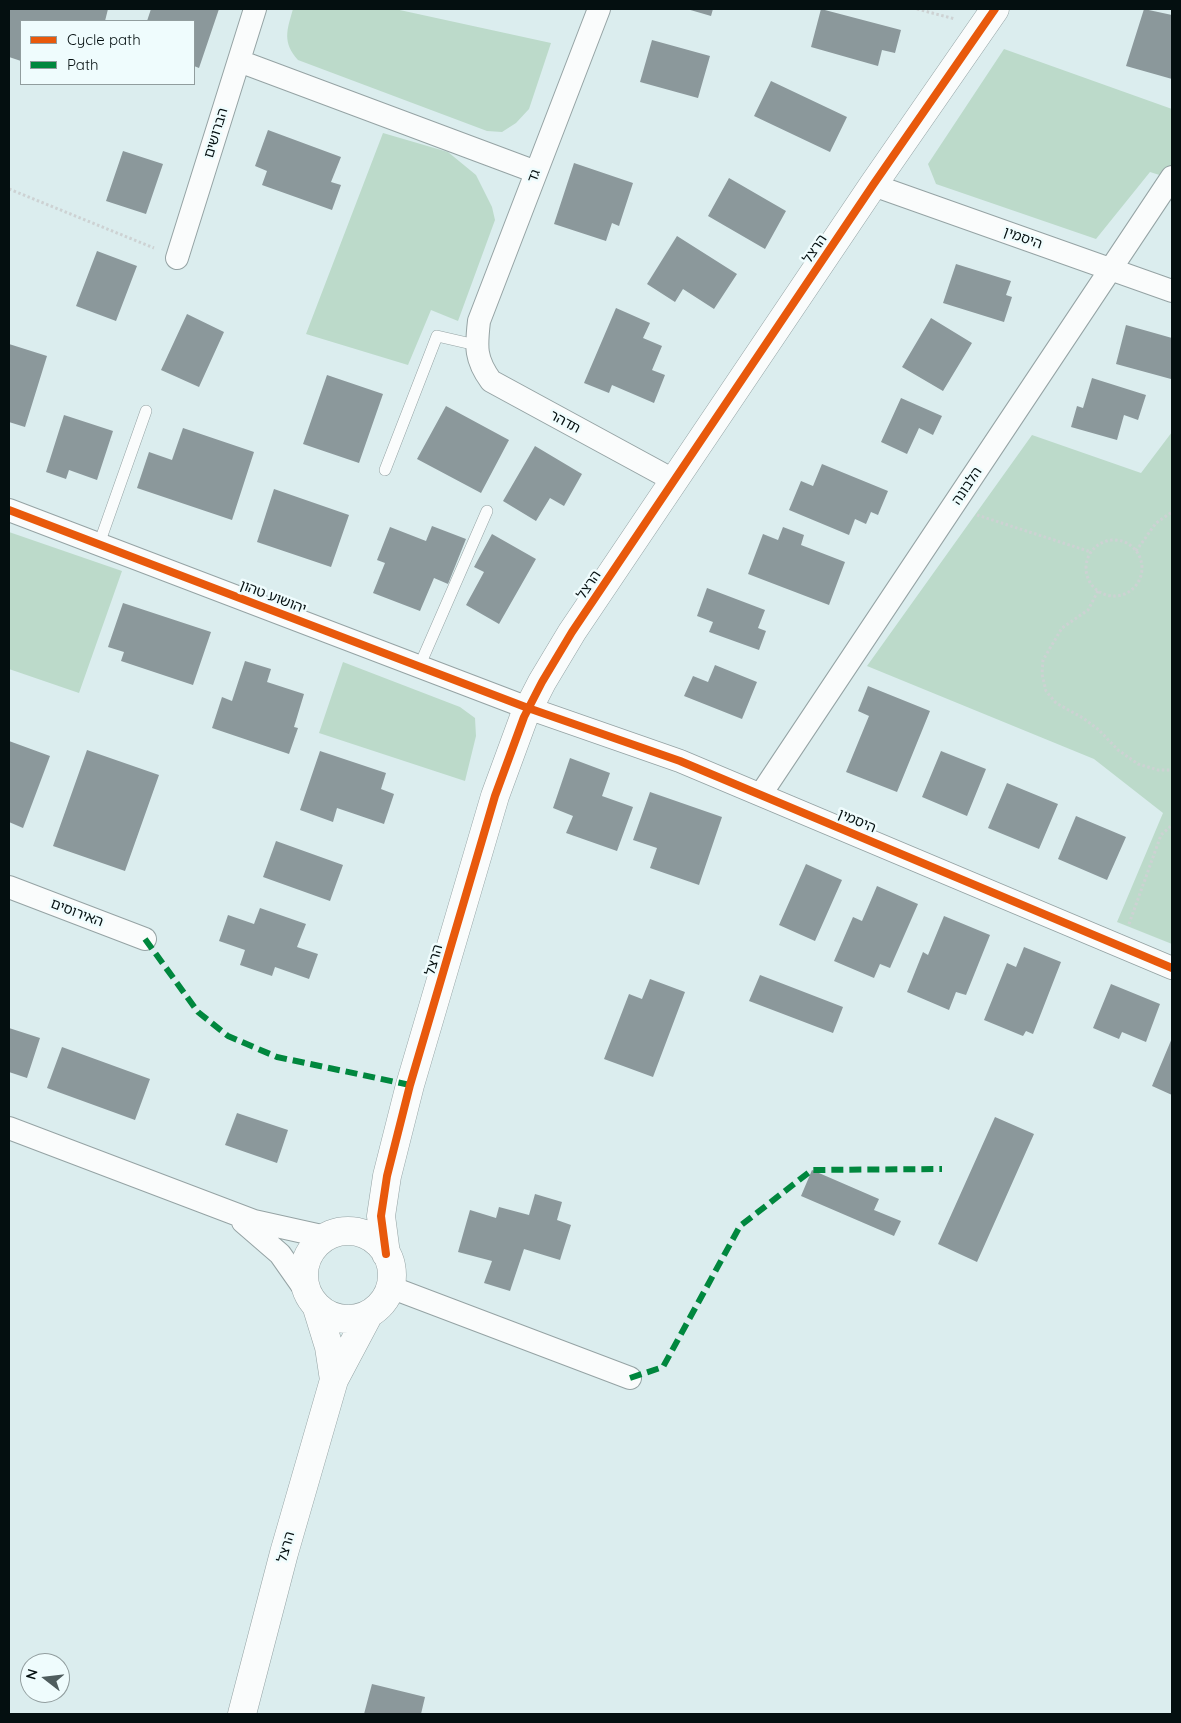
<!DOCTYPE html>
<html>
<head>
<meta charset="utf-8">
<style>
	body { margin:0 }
	#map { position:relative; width:1181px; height:1723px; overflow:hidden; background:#dbedee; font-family:Quicksand,sans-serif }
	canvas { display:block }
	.frame { position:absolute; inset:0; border:10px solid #040f10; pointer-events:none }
	.legend { position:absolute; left:20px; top:20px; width:175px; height:65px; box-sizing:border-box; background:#effcfd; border:1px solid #919d9e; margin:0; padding:6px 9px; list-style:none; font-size:15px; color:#040f10 }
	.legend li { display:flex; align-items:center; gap:10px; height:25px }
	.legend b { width:25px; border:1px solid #919d9e }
	.north { position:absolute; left:20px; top:1653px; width:50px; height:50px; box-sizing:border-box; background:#effcfd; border:1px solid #919d9e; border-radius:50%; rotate:286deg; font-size:14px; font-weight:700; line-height:20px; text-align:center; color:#040f10 }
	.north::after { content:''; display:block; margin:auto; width:18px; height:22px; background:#4f5d5e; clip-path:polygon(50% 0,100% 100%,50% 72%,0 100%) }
</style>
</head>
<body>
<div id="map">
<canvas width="1181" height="1723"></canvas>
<div class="frame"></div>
<ul class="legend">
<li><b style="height:6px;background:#e8590c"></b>Cycle path</li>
<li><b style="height:6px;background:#00873e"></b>Path</li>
</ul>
<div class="north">N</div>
</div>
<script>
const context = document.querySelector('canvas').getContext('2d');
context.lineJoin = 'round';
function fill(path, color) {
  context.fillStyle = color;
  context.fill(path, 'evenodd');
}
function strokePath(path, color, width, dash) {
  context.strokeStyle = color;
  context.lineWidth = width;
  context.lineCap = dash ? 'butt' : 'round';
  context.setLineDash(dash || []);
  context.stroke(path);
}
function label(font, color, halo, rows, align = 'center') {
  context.font = font + ' Quicksand,"Noto Sans Hebrew",sans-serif';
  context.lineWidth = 5;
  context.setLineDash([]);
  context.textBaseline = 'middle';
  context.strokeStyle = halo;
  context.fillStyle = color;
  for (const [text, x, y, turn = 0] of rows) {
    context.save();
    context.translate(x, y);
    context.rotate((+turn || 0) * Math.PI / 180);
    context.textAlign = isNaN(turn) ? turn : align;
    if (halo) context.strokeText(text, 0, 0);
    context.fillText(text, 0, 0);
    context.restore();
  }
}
const green = new Path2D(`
	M293,9h102l156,34 -22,66 -13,14 -14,9 -15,-1 -189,-71c-16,-18 -11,-30 -5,-51z
	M1004,49l168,60v70l-22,-7 -54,67 -160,-55 -8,-20z
	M383,133l65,19 28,23 16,32 3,13 -37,101 -27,-11 -23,55 -102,-31z
	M1172,432v512l-55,-22 46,-109 -69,-54 -227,-93 165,-231 109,38z
	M9,532l113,39 -43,122 -70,-24z
	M343,662l117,45 15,11 1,18 -11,45 -146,-48z`);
const building = new Path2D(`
	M9,9h99l-3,12h-84v40l-12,-4z
	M151,9h68l-20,59 -5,-2v-45h-47z
	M687,9h26l-2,7z
	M821,9l80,21 -6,23 -13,-3 -4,16 -67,-19z
	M1144,9l28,6v64l-46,-13z
	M652,40l58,16 -12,42 -58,-16z
	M771,81l76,36 -17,35 -76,-36z
	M268,130l73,27 -10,25 10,3 -9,25 -70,-25 5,-14 -12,-5z
	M123,151l40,13 -17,50 -40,-13z
	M574,163l59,20 -14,43 -7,-3 -6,18 -52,-17z
	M729,178l57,33 -21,38 -57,-33z
	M677,236l60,38 -23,35 -31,-20 -8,13 -28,-18z
	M97,251l40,15 -21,55 -40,-15z
	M956,264l55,17 -5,14 6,2 -8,25 -61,-19z
	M616,308l34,15 -7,15 19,8 -10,24 13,5 -11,28 -42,-18 -3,8 -25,-10z
	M187,314l37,18 -25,55 -38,-17z
	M931,318l41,25 -29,48 -41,-24z
	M1126,325l46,13 -1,41 -55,-15z
	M9,344l38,12 -22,71 -16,-5z
	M327,375l56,19 -24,69 -56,-19z
	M1092,378l54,17 -8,25 -14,-5 -7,25 -46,-13 6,-21 6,2z
	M901,398l41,18 -9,19 -14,-7 -12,26 -26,-12z
	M446,406l63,34 -28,53 -64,-34z
	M64,415l49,16 -16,49 -28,-10 -3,9 -20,-7z
	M183,428l71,24 -22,68 -95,-32 12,-36 23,8z
	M535,446l47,28 -18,32 -14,-8 -14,23 -33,-20z
	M822,464l66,27 -10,24 -7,-3 -5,12 -11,-5 -6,16 -60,-25 12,-29 12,5z
	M274,489l75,26 -18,52 -74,-25z
	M432,526l34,13 -18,45 -14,-6 -14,33 -47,-18 12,-30 -8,-3 13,-33 36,14z
	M783,527l21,8 -3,10 44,17 -16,43 -81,-31 15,-40 15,6z
	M492,534l44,25 -37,65 -33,-19 18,-33 -10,-5z
	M707,588l58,22 -7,18 8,3 -7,19 -50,-18 4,-10 -16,-6z
	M123,603l88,29 -18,53 -72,-24 3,-9 -16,-5z
	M245,661l26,8 -4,13 37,12 -10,33 4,1 -9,26 -77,-26 10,-31 10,4z
	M715,665l42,17 -15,37 -58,-23 9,-20 15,6z
	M868,686l62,25 -33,81 -51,-20 23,-56 -11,-5z
	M9,741l41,15 -27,72 -14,-6z
	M87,750l72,25 -34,96 -72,-25z
	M320,751l66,22 -5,16 13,5 -10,30 -47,-16 -4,14 -33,-12z
	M941,751l45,18 -19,47 -45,-19z
	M570,758l40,15 -8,23 31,11 -16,44 -51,-18 7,-17 -20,-8z
	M1007,783l51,21 -19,45 -51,-21z
	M650,792l72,25 -23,68 -49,-17 7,-20 -24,-8z
	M1076,816l50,21 -19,43 -49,-21z
	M276,841l67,24 -13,36 -67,-24z
	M806,864l36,16 -27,61 -36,-16z
	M877,886l41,18 -28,64 -10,-4 -6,14 -40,-17 19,-44 9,4z
	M260,908l46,16 -9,23 21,7 -9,25 -34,-12 -3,9 -32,-11 5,-15 -26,-9 9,-26 26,9z
	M944,916l46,19 -24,60 -10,-3 -7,18 -42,-18 16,-40 5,3z
	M1024,947l37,15 -28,72 -7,-3 -3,5 -39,-16 23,-57 9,4z
	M760,975l83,32 -10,26 -84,-32z
	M650,979l35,13 -32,85 -49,-18 25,-65 13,5z
	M1111,984l49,20 -14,38 -24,-10 -3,7 -26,-11z
	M9,1028l31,10 -13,40 -18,-6z
	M1172,1038v57l-20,-9z
	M62,1047l88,32 -15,41 -88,-32z
	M237,1113l51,17 -11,33 -52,-18z
	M995,1117l39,17 -57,128 -39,-18z
	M812,1170l67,29 -5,11 27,11 -7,15 -93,-40z
	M535,1194l27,8 -5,18 14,5 -11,35 -36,-11 -14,42 -26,-8 8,-22 -34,-9 12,-42 26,8 3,-11 30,8z
	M372,1684l53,13 -4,17h-57z`);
const path = new Path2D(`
	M917,9l38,10
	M9,189l145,59
	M977,515l114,37
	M1086 568a28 28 0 1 1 56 0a28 28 0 1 1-56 0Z
	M1136,551l20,-28 16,-11
	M1098,591l-10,19 -26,18 -19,32 -1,14 4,17 10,12 27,15 16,12 19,20 20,14 20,6h14
	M1129,924l32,-89 11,-10`);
const lane = new Path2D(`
	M385,470l52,-134 39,9
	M99,544l47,-133
	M419,667l68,-156`);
const street = new Path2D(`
	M599,9l-120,312c-3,26 -4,38 12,60l184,100
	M239,61l297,111
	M873,185l299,106
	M177,258l78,-249
	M9,510l519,198 152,53 492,207
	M761,794l411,-617
	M9,887l136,52
	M9,1128l245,93 72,16
	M243,1222l37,32 26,37
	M390,1287l240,91`);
const secondary = new Path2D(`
	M304 1275a44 44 0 1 1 88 0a44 44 0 1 1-88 0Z
	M386,1254l-5,-38 6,-40 23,-91 85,-289 29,-79 18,-35 30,-50 301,-447 122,-176
	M317,1308l12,39 5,33
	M242,1714l42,-161 50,-173 35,-66`);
const quiet = new Path2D(`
	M145,939l53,73 30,24 49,21 133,28
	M630,1378l33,-11 77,-141 72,-56 130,-1`);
const cycleway = new Path2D(`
	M9,510l519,198 152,53 492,207
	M386,1254l-5,-38 6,-40 23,-91 85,-289 29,-79 18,-35 30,-50 301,-447 122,-176`);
const streetNames = [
	["הברושים",216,133,-73],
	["גד",534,176,-69],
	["היסמין",1023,238,20],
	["הרצל",815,249,-56],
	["תדהר",565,422,28],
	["הלבונה",967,486,-56],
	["הרצל",589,585,-56],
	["יהושוע טהון",273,597,21],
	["היסמין",857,821,23],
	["האירוסים",77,913,21],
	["הרצל",434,960,-74],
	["הרצל",286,1547,-74]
];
fill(green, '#bcdaca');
fill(building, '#8b989b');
strokePath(lane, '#95a3a4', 12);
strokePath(street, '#95a3a4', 24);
strokePath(secondary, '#95a3a4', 29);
strokePath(path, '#cdd2d3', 3, [2.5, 2.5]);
strokePath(lane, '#fafcfc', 11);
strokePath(street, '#fafcfc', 22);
strokePath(secondary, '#fafcfc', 28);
strokePath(quiet, '#00873e', 6, [12, 6]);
strokePath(cycleway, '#e8590c', 8);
label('14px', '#040f10', '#effcfd', streetNames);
</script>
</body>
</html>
